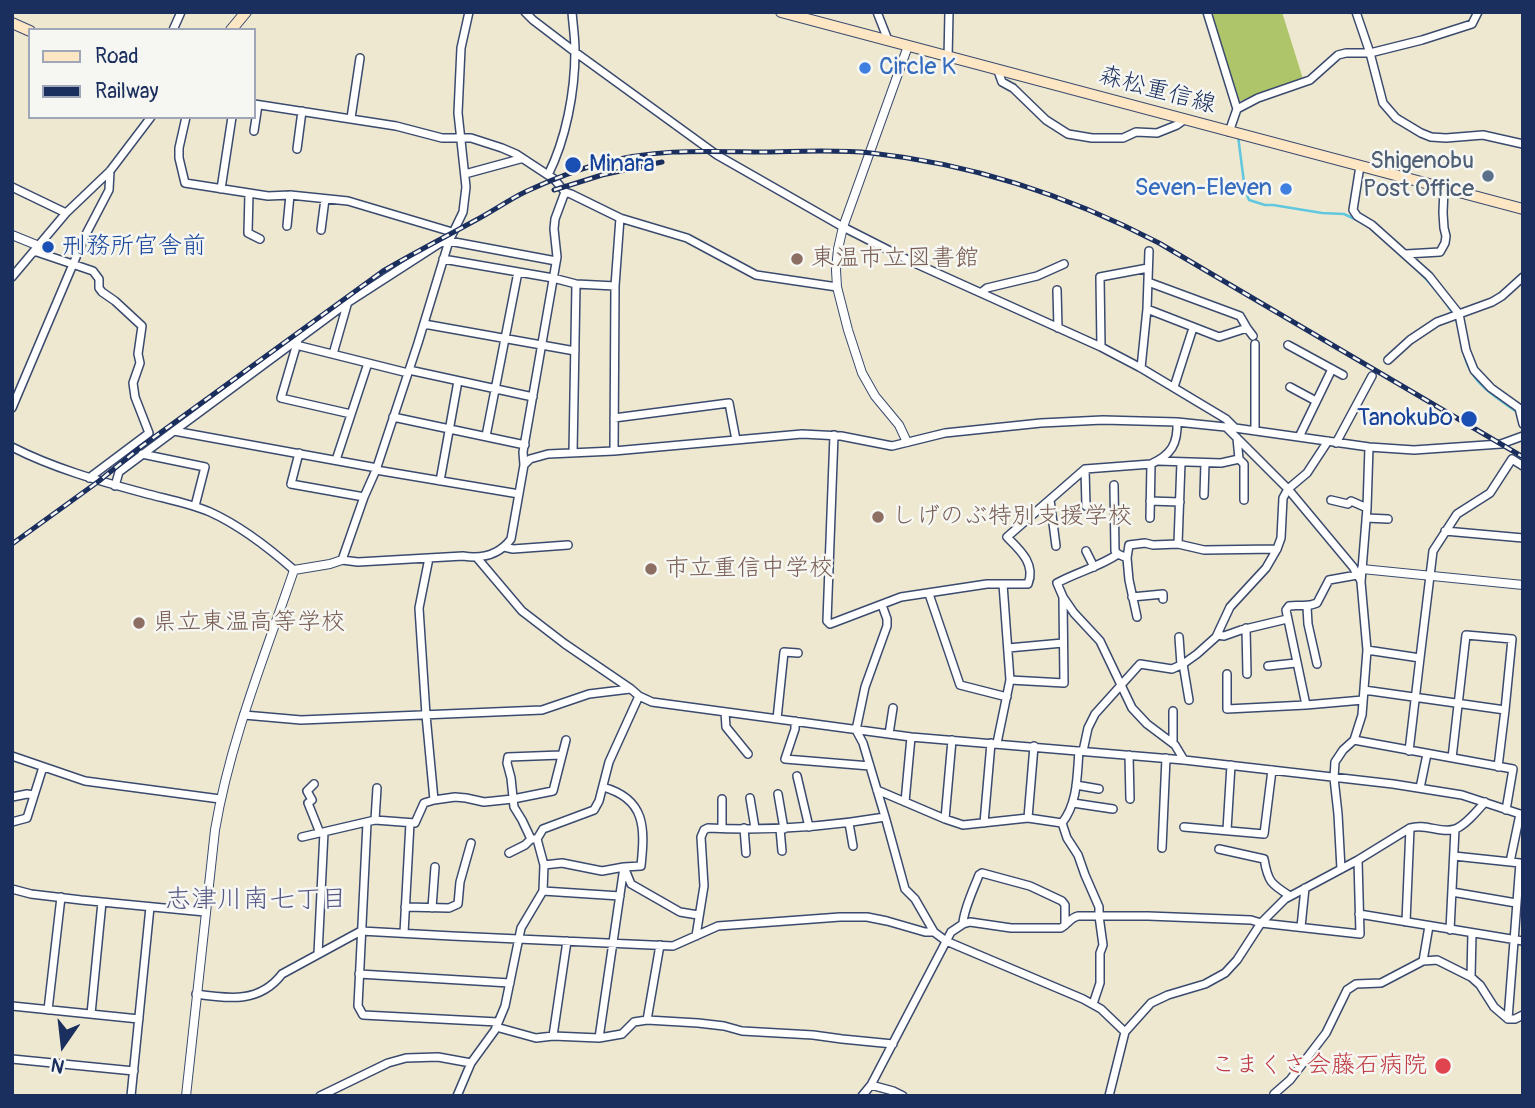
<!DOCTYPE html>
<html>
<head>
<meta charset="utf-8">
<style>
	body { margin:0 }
	#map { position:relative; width:1535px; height:1108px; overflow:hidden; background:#eee8d0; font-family:Pangolin,sans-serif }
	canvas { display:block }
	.frame { position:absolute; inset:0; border:14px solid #1b2f5e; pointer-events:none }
	.legend { position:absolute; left:28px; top:28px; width:228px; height:91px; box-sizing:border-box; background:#f6f6f2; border:2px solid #9ea6b7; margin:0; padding:9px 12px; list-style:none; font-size:21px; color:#1b2f5e }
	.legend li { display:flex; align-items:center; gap:14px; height:35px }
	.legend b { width:35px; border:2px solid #9ea6b7 }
	.north { position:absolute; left:28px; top:1010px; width:70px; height:70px; -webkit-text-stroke:5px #f6f6f2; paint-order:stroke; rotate:194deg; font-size:19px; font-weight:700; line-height:28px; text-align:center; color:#1b2f5e }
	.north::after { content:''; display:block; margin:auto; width:24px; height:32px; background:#1b2f5e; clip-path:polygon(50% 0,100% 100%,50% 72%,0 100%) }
</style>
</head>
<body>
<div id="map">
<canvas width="1535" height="1108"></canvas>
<div class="frame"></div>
<ul class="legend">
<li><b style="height:9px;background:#fce6c4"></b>Road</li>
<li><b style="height:9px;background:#1b2f5e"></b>Railway</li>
</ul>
<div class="north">N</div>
</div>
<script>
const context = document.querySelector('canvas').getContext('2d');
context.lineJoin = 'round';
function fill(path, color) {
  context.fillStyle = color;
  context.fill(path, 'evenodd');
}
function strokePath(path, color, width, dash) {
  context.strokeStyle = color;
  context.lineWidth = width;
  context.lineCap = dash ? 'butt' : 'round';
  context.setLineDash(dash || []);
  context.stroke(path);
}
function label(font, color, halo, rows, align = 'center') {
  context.font = font + ' Pangolin,"Klee One",sans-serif';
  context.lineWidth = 5;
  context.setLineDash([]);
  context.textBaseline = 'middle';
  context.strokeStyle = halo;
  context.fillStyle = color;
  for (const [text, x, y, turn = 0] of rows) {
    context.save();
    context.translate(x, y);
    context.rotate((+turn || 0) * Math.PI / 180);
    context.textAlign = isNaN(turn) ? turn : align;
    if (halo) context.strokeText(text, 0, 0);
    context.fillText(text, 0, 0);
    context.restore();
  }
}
const green = new Path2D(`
	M1210,12h72l21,67 -66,23z`);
const stream = new Path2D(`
	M1238,136l7,54 4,10 16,5h8l49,8 22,1 15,7
	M1415,268c13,12 34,36 41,52 6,15 5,33 13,48 9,19 31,32 48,44`);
const minor = new Path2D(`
	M469,12l-8,36 -3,65 8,74 -3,25 -14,29 -31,102 -42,127 -12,27 -22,63 16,2 105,-6c19,3 36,-1 48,-17l13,-74 -1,-13 34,-195 -3,-28 1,-10 10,-27
	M525,12l8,8 42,32 142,103 126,72 67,34 191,86 40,21 85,51 9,9
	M877,12l11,28
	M1207,12l30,97
	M1356,12l14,41 13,50 13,15 25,15 10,4 15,1 37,-3 40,9
	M173,30l8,-18
	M948,58l1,-46
	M998,71l4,11 11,6 33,32 22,14 24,4h31l13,-6 21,1 20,-8 7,-5
	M254,104l142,22 46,12h29l31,10 14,6 38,25 11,13 6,2 49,24 67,20 69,37 81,12
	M186,117l-7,31v10l6,25 83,13 22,-1 58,6 104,31
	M351,118l9,-60
	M254,131l4,-26
	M1229,132l8,-23 21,-11 52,-18 28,-25 8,-2h24l52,-13 50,-16 6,-12
	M297,149l5,-38
	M1360,166l-7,44 4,6 15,9 57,51 30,38 7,36 8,20 17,18 28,20 4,16
	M465,174l55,-15 -1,-2
	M548,175c18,-36 27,-83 27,-124 0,-13 -2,-26 -3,-39
	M12,187l54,26
	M221,189l11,-72
	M249,193l-1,40 12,6
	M287,226l3,-31
	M321,230l4,-31
	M34,251l59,20 6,8v9l3,4 13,9 27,25 -4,28 2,9 -7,20 2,14 14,36 -60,45
	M1406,254l34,-2 5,-9 1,-7 -2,-8 -1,-15 1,-25
	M443,259l110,19 23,6 39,2
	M12,277l54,-64 44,-42 41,-54
	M1148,282l92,34 7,12
	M1057,290l1,38
	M982,292l5,-4 50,-12 27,-12
	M1147,309l72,28 28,-9 6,8
	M424,324l151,27
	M298,340l-17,58 70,16
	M1255,344v87
	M296,345l112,28
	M1288,345l55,30
	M1101,347l-1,-70 48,-9
	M333,354l14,-49
	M1388,360l22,-20 27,-18 55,-20 10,-6 21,-19
	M1141,368l6,-59 2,-58
	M409,370l124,27
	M1174,387l19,-59
	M1290,387l26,14
	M12,408l73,-172 24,-46 1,-19
	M393,417l132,28
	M614,418l115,-15 7,37
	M1227,428l61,61 65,78 8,14
	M174,431l203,37
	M834,435l-7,186 3,3 71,-27 86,-13h41c8,-20 -8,-34 -21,-47l78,-68 66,-5c20,-9 27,-20 26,-42
	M486,436l32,-164
	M1299,437l33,-68
	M1237,438l2,21 5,5v36
	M1336,443l36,-67
	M12,447c41,21 87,34 132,46 22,6 45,10 66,19 31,14 59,36 84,58
	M614,451l1,-165 5,-68
	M299,453l-8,31 73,13
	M573,453l3,-169
	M142,454l63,13 -10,39
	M336,460l32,-97
	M1158,461l63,2 18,-4
	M524,465l6,-6 18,-5 66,-3 188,-17 39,2 51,10 53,-13 96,-10 62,-3 74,2 58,6 134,19 45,3 87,-6 22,-8
	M1085,469l1,37
	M376,470l143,24
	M440,481l18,-100
	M1114,485l1,66 3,3 9,4 2,22 8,37
	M115,486l4,-14 55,-41 173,-128 93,-60 9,-2 107,20
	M1204,495l1,-32
	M1050,500l6,46
	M1331,500l17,4 3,-3 16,7
	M1150,501l30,1
	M1150,518l1,-54
	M1366,518l22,1
	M1445,531l78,7
	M1178,544l3,-82
	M504,547l9,2 55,-4
	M1086,551l8,16
	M1118,554c-19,13 -41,18 -61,29l6,14 11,16 26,28 32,67 15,16 28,21 9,15
	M429,558l-10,50 7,107 8,85
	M1127,558l2,-13 16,-2 8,2 25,-1 26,6 73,-1
	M478,559l44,52 43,33 66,45 8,7 13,6 259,35 273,23 209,24 69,11 61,20
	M929,594l31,91 47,12
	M1132,597l31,-3v5
	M882,605l5,14v7l-22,61 -9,43 7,13 23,77 19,69 10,10 19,33 12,9 137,58 18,10 24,23
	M1307,607l1,17 9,40
	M1246,628l1,46
	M1217,635l7,1 17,-6 46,-11
	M1179,637l2,28
	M1008,648l55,-5
	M1367,650l53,8 -11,93
	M1420,658l13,-107 24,-37 33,-21 22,-34 11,7
	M1183,664l6,36
	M1268,666l28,-3
	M1227,674v35l79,-4 57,-5
	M1010,680l54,3 -1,-85
	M1364,690l141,20
	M1306,705l-20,-95 3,-4c11,-2 17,2 28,-3l12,-23 28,-5
	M725,712l1,15 22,27
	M244,715l57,5 241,-10 47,-16 41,-5
	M777,719l7,-67 14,1
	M795,721v8l-10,30 85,7
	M889,734l4,-26
	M1354,740l159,29 -7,41
	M997,743l13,-63 -7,-96
	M1173,743v-32
	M1079,751c-2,24 -1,52 -17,72l5,15 11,17 7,20 14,32v9l4,29 -3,8v30l-7,21
	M1083,751l5,-23 7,-14 45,-50 32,5 11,-5 14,-10 19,-17 14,-30 36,-39 11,-19 4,-11 2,-40 5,-9 19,-16 21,-32
	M1129,755l1,44
	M12,756l73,25 135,18
	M1452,758l14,-123 46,4 -7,71 -7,57
	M797,776l12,51
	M314,784l-7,7 5,9 -4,3 12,30
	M1076,785l23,4
	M1420,788l7,-34
	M877,790l68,29 18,6 65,-7 34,5
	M778,794l6,35
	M12,797l15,-3 7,1
	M750,798l5,30
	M905,802l6,-65
	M1073,803l40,6
	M1028,818l6,-72
	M945,819l7,-79
	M375,820l2,-32
	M12,822l15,-4 16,-51
	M367,823l-9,183 5,9 135,7
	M849,823l4,23
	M984,823l7,-80
	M1184,827l80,7 8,-64
	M722,828v-29
	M744,828l2,25
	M780,829l2,22
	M1227,830l4,-65
	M302,837l73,-17 40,3 9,-20 10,-3 21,-3 11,1 18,4 29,-3 40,-8 13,-51
	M537,839h-6l-9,-19 -8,-13 -3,-29 -4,-15 1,-6 53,-2
	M1162,848l4,-90
	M1219,849l45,10c4,23 7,25 26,37
	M509,853l16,-8 6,-6
	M1454,856l66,7 -12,156
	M1510,862l10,-48
	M544,865l18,-2 40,8 22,-4 7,17 49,28 18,3
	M1341,869l-3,-55 -4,-36 1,-16 8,-12 11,-10 8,-25 5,-65 -6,-68 6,-74 2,-61
	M12,889l19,5 50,6 124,12
	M543,891l77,5
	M1452,892l64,11
	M405,907l44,1 9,-4 2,-22 11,-39
	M432,908l3,-41
	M1359,914l164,27
	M1406,922l4,-94
	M963,924c0,-13 11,-36 16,-49l3,-2 48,13 32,15 3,4v20
	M1301,927l4,-39
	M1450,930l5,-101
	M404,933l6,-110
	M696,936l8,-50 -3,-49 3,-7 4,-2c60,3 118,-1 177,-11
	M318,954l6,-122
	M1423,961l6,-35
	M359,974l151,9
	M1471,977l1,-44
	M196,994c33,5 64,9 86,-20l79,-43 91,5 221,10 45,-20 122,-9h27l20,4 38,11h9
	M12,1006l127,13
	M48,1010l13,-113
	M91,1014l11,-112
	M647,1020l51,3 26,3 18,5 71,4 29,4 51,5
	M496,1027l40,11 17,-2 46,2 23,-4 12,-12 13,-2 13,-75
	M553,1036l14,-95
	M599,1038l25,-171 17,-1c4,-38 5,-67 -38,-79
	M12,1059l122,12
	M871,1085l22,6 10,5
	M1274,1094l16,-14 36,-47 21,-43 9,-6 25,-1 42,-22 14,-1 34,17 9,8 14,22 14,12h7l8,-4
	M131,1096l19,-189
	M320,1096l68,-33 18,-5 32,-1 33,6
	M457,1096l14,-33 24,-33 10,-24 16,-78 22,-37 1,-26 -7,-26 6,-10 51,-19 5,-9 10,-39 30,-66
	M862,1096l9,-11 80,-153 12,-8 7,-2 41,6h50c7,-4 9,-10 17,-12h70l103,4 10,3 99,11 -2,-74
	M1109,1096l16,-64 26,-29 17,-8 37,-11 20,-11 12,-13 24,-37 24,-24 73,-39 52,-32c15,-5 32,6 45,1 10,-3 23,-19 30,-27`);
const tertiary = new Path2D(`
	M12,235l27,11
	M907,442l-8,-17 -24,-29 -13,-23 -14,-43 -11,-43 -1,-17 2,-21 5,-22 65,-181
	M1362,569l161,16
	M186,1096l29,-266c15,-89 50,-175 79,-260l36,-6 12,-4`);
const secondary = new Path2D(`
	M781,12l742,197
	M12,23l18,8
	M231,30l15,-18`);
const rail = new Path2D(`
	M554,190l48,-15 60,-13
	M12,544l87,-63 43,-35 241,-175c31,-18 62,-34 93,-51 17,-9 34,-21 51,-29 24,-11 49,-21 75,-28 52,-14 99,-12 153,-11 38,0 78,-3 116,1 102,11 198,43 288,90l364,214`);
const markers = [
	[865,68,7,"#3f7fe0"],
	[573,165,9,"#1a4fb4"],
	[1488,176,7,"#5c6f8a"],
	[1286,189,7,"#3f7fe0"],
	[48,247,7,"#1a4fb4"],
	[797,259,7,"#8d6e63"],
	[1469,419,9,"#1a4fb4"],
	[878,517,7,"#8d6e63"],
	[651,569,7,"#8d6e63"],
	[139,623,7,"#8d6e63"],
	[1443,1066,9,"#e0444e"]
];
const shopNames = [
	["Circle K",879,68],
	["Seven-Eleven",1272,189,"right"]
];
const streetNames = [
	["森松重信線",1157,91,15]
];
const serviceNames = [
	["Shigenobu",1474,162],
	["Post Office",1474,190]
];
const transitNames = [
	["Minara",589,165],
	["刑務所官舎前",62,247],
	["Tanokubo",1453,419,"right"]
];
const educationNames = [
	["東温市立図書館",811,259],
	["しげのぶ特別支援学校",892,517],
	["市立重信中学校",665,569],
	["県立東温高等学校",153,623]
];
const healthNames = [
	["こまくさ会藤石病院",1427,1066]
];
const neighbourhoodNames = [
	["志津川南七丁目",256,900]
];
fill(green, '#afc56a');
strokePath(stream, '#61c7df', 2.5);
strokePath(minor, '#3b4b6f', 10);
strokePath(tertiary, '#3b4b6f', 10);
strokePath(secondary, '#3b4b6f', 12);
strokePath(minor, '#fff', 7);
strokePath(tertiary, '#fff', 8);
strokePath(secondary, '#fce6c4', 10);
strokePath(rail, '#1b2f5e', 5);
strokePath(rail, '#f6f6f2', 2.5, [8]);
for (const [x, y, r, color] of markers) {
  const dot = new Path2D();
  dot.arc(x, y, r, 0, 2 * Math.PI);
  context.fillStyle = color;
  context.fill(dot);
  strokePath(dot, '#f6f6f2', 2.5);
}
label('24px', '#366cbe', '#f6f6f2', shopNames, 'left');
label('24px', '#1b2f5e', '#f6f6f2', streetNames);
label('24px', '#4e5e75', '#f6f6f2', serviceNames, 'right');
label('24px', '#164399', '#f6f6f2', transitNames, 'left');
label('24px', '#785e54', '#f6f6f2', educationNames, 'left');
label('24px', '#be3a42', '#f6f6f2', healthNames, 'right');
label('26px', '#575986', '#f6f6f2', neighbourhoodNames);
</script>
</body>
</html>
